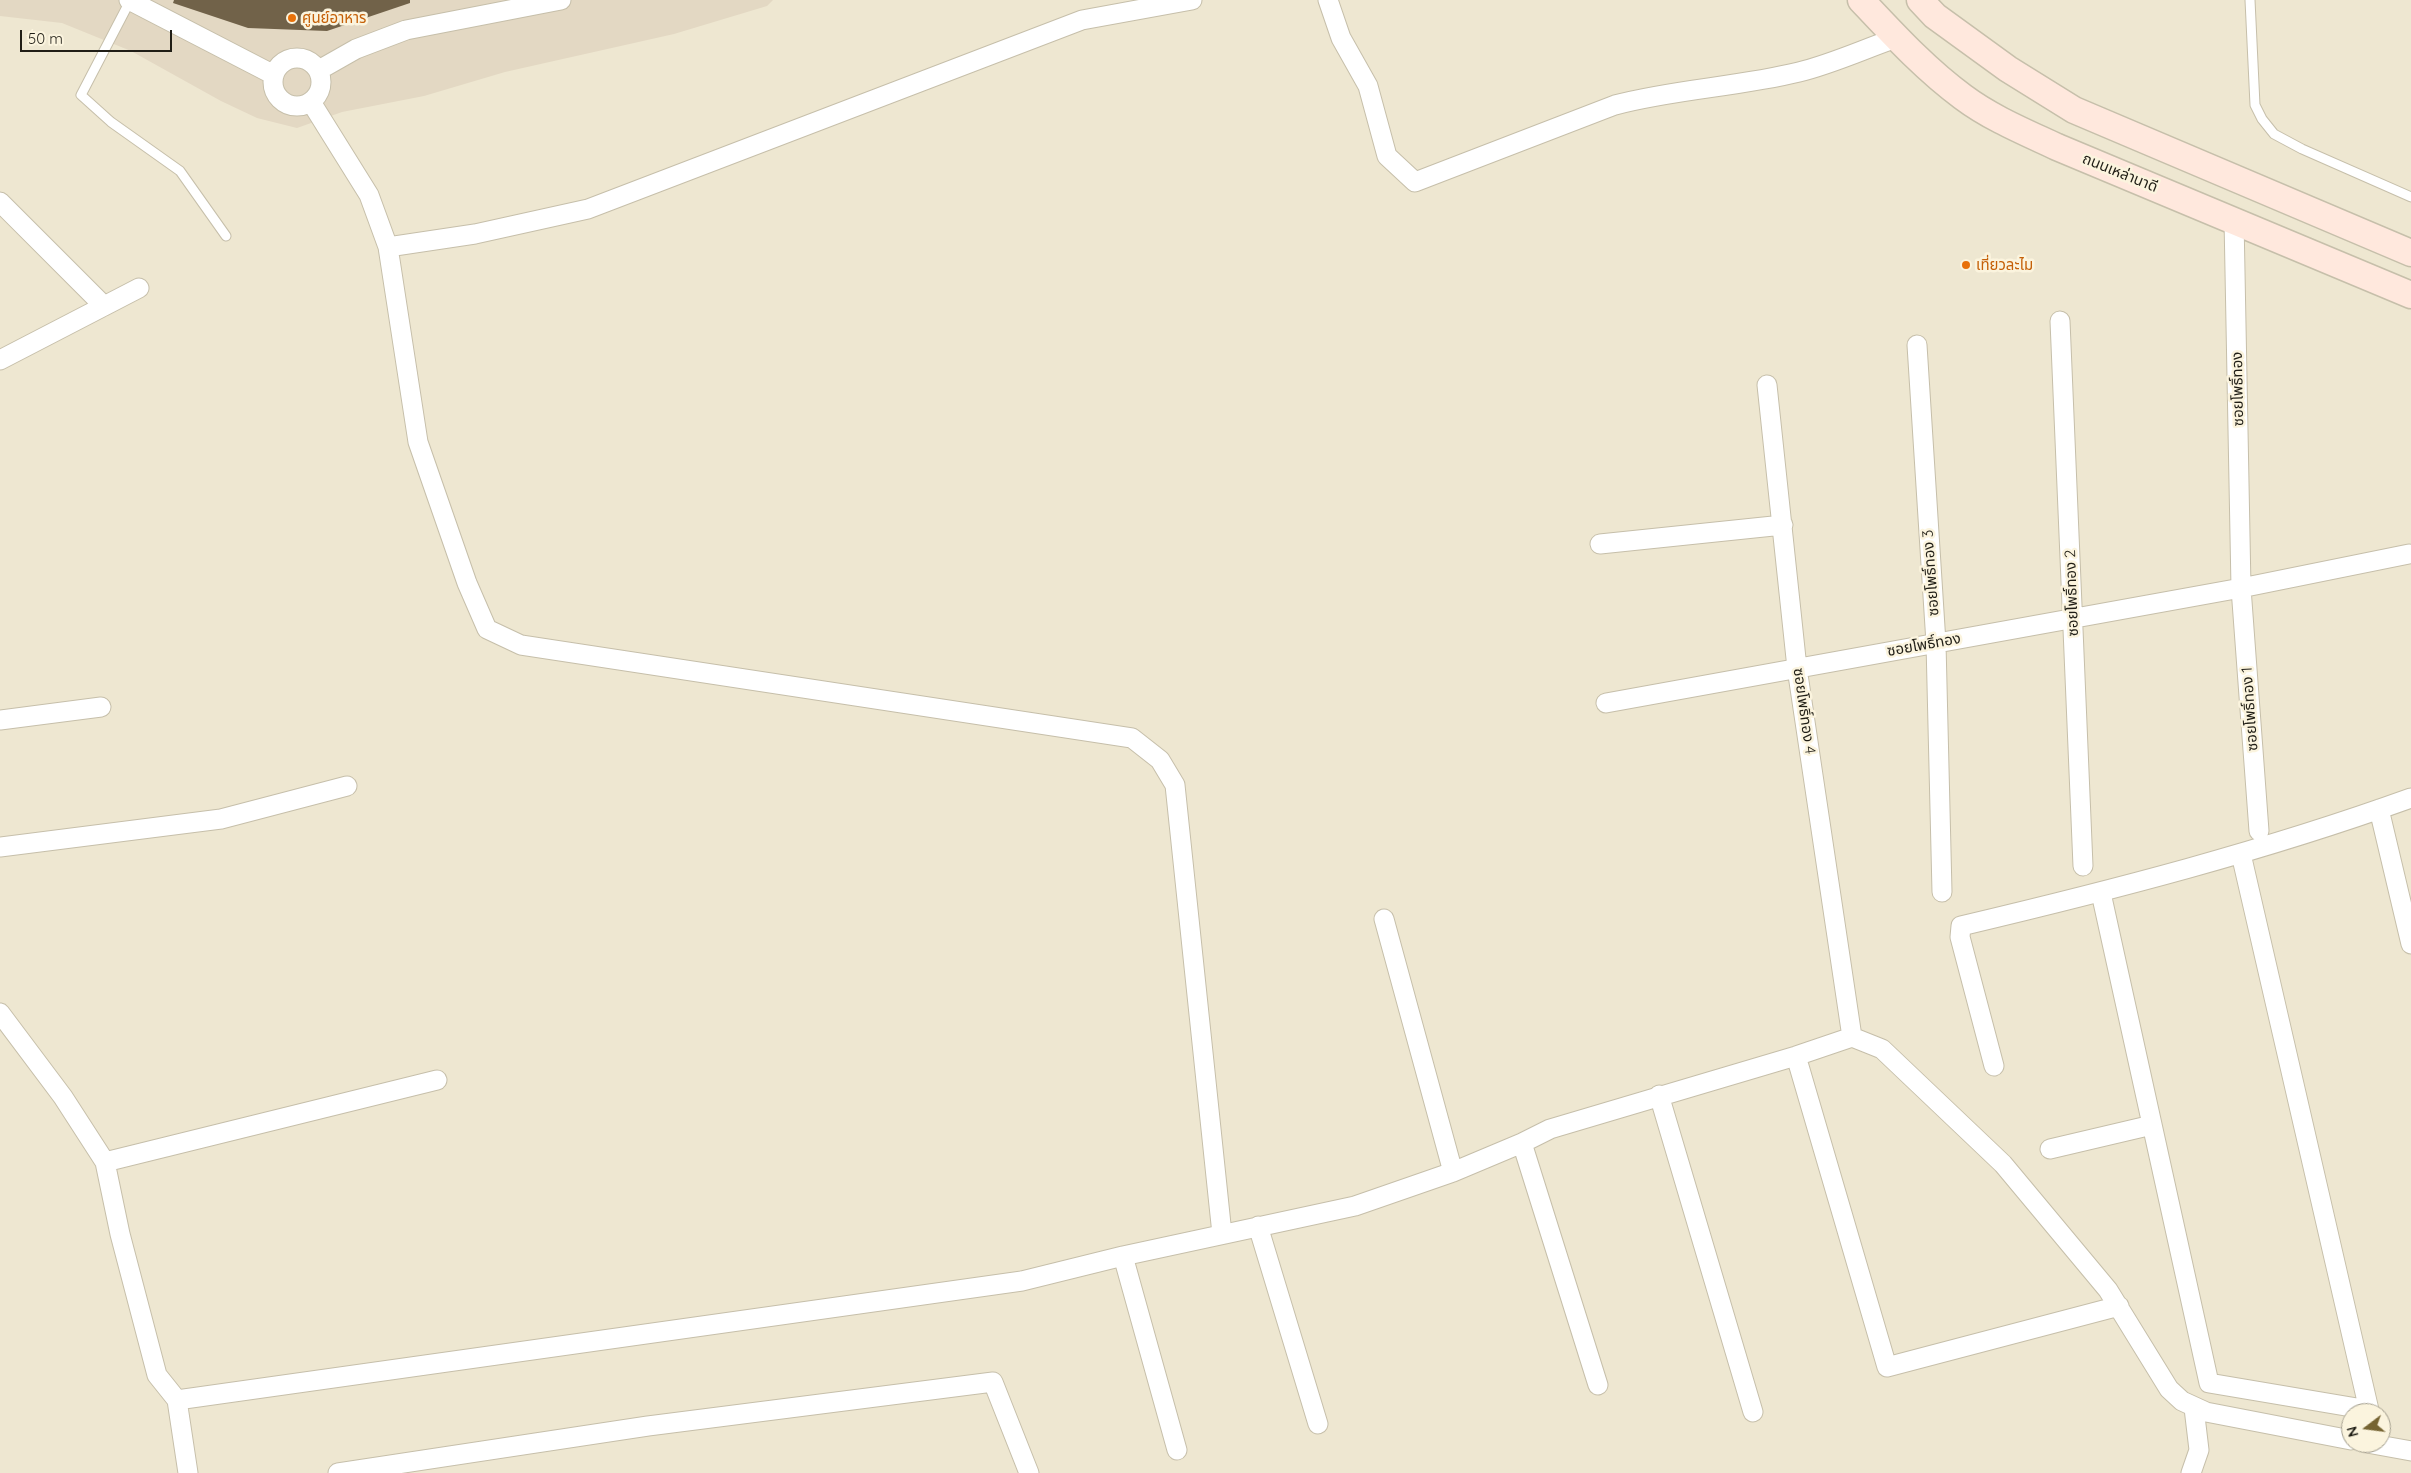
<!DOCTYPE html>
<html>
<head>
<meta charset="utf-8">
<style>
	body { margin:0 }
	#map { position:relative; width:2411px; height:1473px; overflow:hidden; background:#eee7d1; font-family:Quicksand,sans-serif }
	canvas { display:block }
	.north { position:absolute; left:2341px; top:1403px; width:50px; height:50px; box-sizing:border-box; background:#fbf4de; border:1px solid #a39e8e; border-radius:50%; rotate:255deg; font-size:14px; font-weight:700; line-height:20px; text-align:center; color:#201e16 }
	.north::after { content:''; display:block; margin:auto; width:18px; height:22px; background:#766432; clip-path:polygon(50% 0,100% 100%,50% 72%,0 100%) }
	.scale { position:absolute; left:20px; top:30px; width:152px; height:22px; box-sizing:border-box; border:2px solid #201e16; border-top:0; padding-left:6px; font-size:15px; line-height:18px; white-space:nowrap; color:#201e16; -webkit-text-stroke:4px #fbf4de; paint-order:stroke }
</style>
</head>
<body>
<div id="map">
<canvas width="2411" height="1473"></canvas>
<div class="north">N</div>
<div class="scale">50 m</div>
</div>
<script>
const context = document.querySelector('canvas').getContext('2d');
context.lineJoin = 'round';
function fill(path, color) {
  context.fillStyle = color;
  context.fill(path, 'evenodd');
}
function strokePath(path, color, width, dash) {
  context.strokeStyle = color;
  context.lineWidth = width;
  context.lineCap = dash ? 'butt' : 'round';
  context.setLineDash(dash || []);
  context.stroke(path);
}
function label(font, color, halo, rows, align = 'center') {
  context.font = font + ' Quicksand,"Noto Sans Thai",sans-serif';
  context.lineWidth = 5;
  context.setLineDash([]);
  context.textBaseline = 'middle';
  context.strokeStyle = halo;
  context.fillStyle = color;
  for (const [text, x, y, turn = 0] of rows) {
    context.save();
    context.translate(x, y);
    context.rotate((+turn || 0) * Math.PI / 180);
    context.textAlign = isNaN(turn) ? turn : align;
    if (halo) context.strokeText(text, 0, 0);
    context.fillText(text, 0, 0);
    context.restore();
  }
}
const commercial = new Path2D(`
	M0,0h773l-6,6 -93,28 -169,38 -81,24 -82,16 -45,16 -40,-10 -36,-17 -90,-50 -69,-28 -62,-7z`);
const building = new Path2D(`
	M174,0h236v3l-83,28 -79,-3 -75,-25z`);
const service = new Path2D(`
	M2250,0l5,105 7,14 12,15 28,15 109,48
	M130,1l-49,94 30,27 69,49 46,65`);
const minor = new Path2D(`
	M129,0l145,75
	M1192,0l-110,20 -494,189 -113,25 -87,13 30,195 49,141 20,46 34,16 611,93 28,22 15,25 47,449
	M1328,0l13,38 27,48 19,70 28,26 200,-77c60,-16 123,-18 184,-33 33,-8 65,-23 97,-34
	M273 82a24 24 0 1 1 48 0a24 24 0 1 1-48 0Z
	M319,70l37,-21 50,-19 155,-30
	M311,102l58,93 19,52
	M0,202l104,104
	M2234,219l7,369 18,243
	M2060,321l23,545
	M1917,345l19,298 6,249
	M0,360l139,-72
	M1767,385l30,283 55,369
	M1600,544l183,-19
	M1606,703l635,-115 168,-34
	M0,720l101,-13
	M2379,809l32,135
	M0,847l221,-28 126,-33
	M2101,893l108,490 160,27 -128,-556
	M1384,919l69,253
	M0,1013l63,84 42,65 332,-82
	M1796,1056l91,311 232,-61
	M1994,1066l-34,-129 1,-11c152,-36 303,-75 450,-128
	M1659,1095l94,317
	M1522,1143l76,242
	M2050,1149l102,-24
	M105,1162l15,72 37,141 20,25 11,73
	M1258,1226l60,198
	M1123,1256l54,194
	M177,1400l845,-119 101,-25 232,-50 98,-34 69,-29 28,-14 246,-73 56,-19 30,12 121,115 105,126 61,99 13,12 24,11 145,28
	M2367,1443l44,8
	M338,1473l310,-47 345,-44 36,91
	M2191,1473l8,-23 -5,-42`);
const secondary = new Path2D(`
	M1861,0c32,34 64,69 102,97 28,21 62,35 94,50l354,148
	M1920,0l15,16 73,53 66,41 337,143`);
const markers = [
	[292,18,5,"#e8710a"],
	[1966,265,5,"#e8710a"]
];
const foodNames = [
	["ศูนย์อาหาร",302,18],
	["เที่ยวละไม",1976,265]
];
const streetNames = [
	["ถนนเหล่านาดี",2120,173,22],
	["ซอยโพธิ์ทอง",2238,389,-91],
	["ซอยโพธิ์ทอง 3",1931,573,-94],
	["ซอยโพธิ์ทอง 2",2072,593,-92],
	["ซอยโพธิ์ทอง",1924,645,-10],
	["ซอยโพธิ์ทอง 1",2250,709,-94],
	["ซอยโพธิ์ทอง 4",1804,711,82]
];
fill(commercial, '#e3d8c3');
fill(building, '#716249');
strokePath(service, '#c6bfaa', 11);
strokePath(minor, '#c6bfaa', 21);
strokePath(secondary, '#c6bfaa', 29);
strokePath(service, '#fff', 9);
strokePath(minor, '#fff', 19);
strokePath(secondary, '#ffe8dd', 26);
for (const [x, y, r, color] of markers) {
  const dot = new Path2D();
  dot.arc(x, y, r, 0, 2 * Math.PI);
  context.fillStyle = color;
  context.fill(dot);
  strokePath(dot, '#fbf4de', 2);
}
label('15px', '#c56008', '#fbf4de', foodNames, 'left');
label('15px', '#201e16', '#fbf4de', streetNames);
</script>
</body>
</html>
